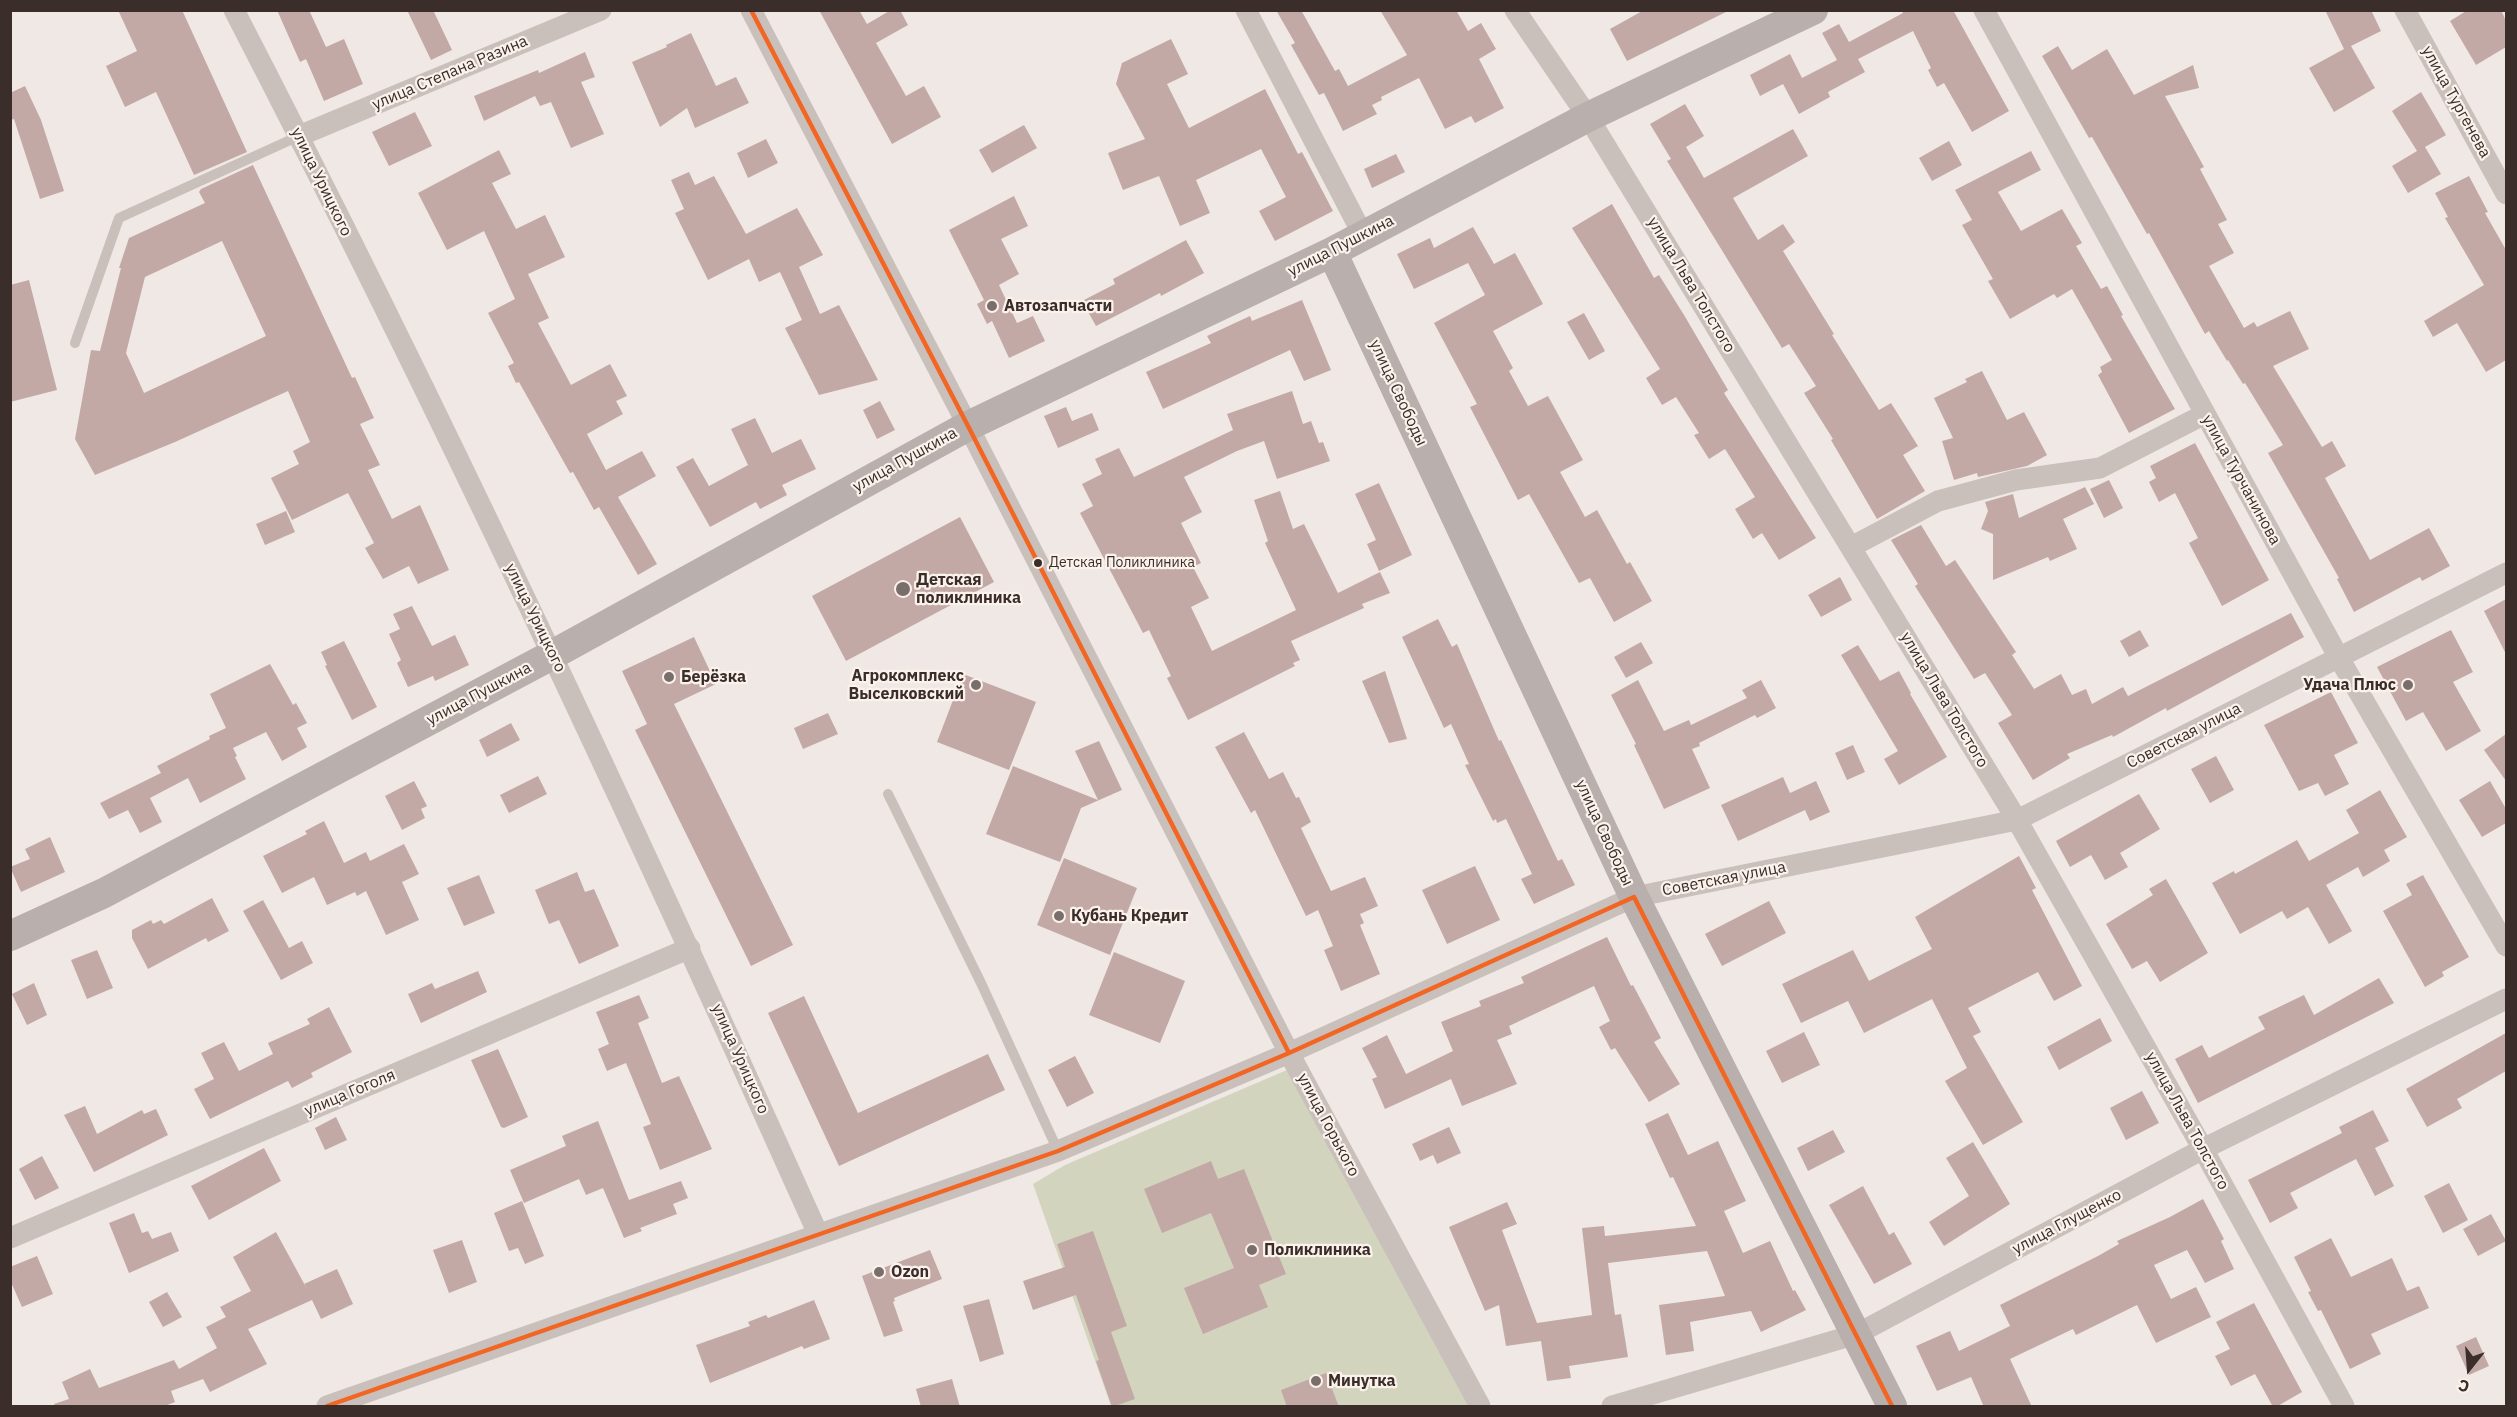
<!DOCTYPE html>
<html>
<head>
<meta charset="utf-8">
<style>
	body { margin:0 }
	#map { position:relative; width:2517px; height:1417px; overflow:hidden; background:#efe8e4; font-family:"IBM Plex Sans",sans-serif }
	canvas { display:block }
	.frame { position:absolute; inset:0; border:12px solid #3a2d2a; pointer-events:none }
	.north { position:absolute; left:2439px; top:1339px; width:60px; height:60px; -webkit-text-stroke:4px #fbf2ec; paint-order:stroke; rotate:197deg; font-size:16px; font-weight:700; line-height:24px; text-align:center; color:#3a2d2a }
	.north::after { content:''; display:block; margin:auto; width:21px; height:27px; background:#3a2d2a; clip-path:polygon(50% 0,100% 100%,50% 72%,0 100%) }
</style>
</head>
<body>
<div id="map">
<canvas width="2517" height="1417"></canvas>
<div class="frame"></div>
<div class="north">С</div>
</div>
<script>
const context = document.querySelector('canvas').getContext('2d');
context.lineJoin = 'round';
function fill(path, color) {
  context.fillStyle = color;
  context.fill(path, 'evenodd');
}
function strokePath(path, color, width, dash) {
  context.strokeStyle = color;
  context.lineWidth = width;
  context.lineCap = dash ? 'butt' : 'round';
  context.setLineDash(dash || []);
  context.stroke(path);
}
function label(font, color, halo, rows, align = 'center') {
  context.font = font + ' "IBM Plex Sans",sans-serif';
  context.lineWidth = 4.5;
  context.setLineDash([]);
  context.textBaseline = 'middle';
  context.strokeStyle = halo;
  context.fillStyle = color;
  for (const [text, x, y, turn = 0] of rows) {
    context.save();
    context.translate(x, y);
    context.rotate((+turn || 0) * Math.PI / 180);
    context.textAlign = isNaN(turn) ? turn : align;
    if (halo) context.strokeText(text, 0, 0);
    context.fillText(text, 0, 0);
    context.restore();
  }
}
const green = new Path2D(`
	M1287,1070l183,336h-359l-78,-222 32,-19z`);
const building = new Path2D(`
	M118,10h64l65,142 -53,23 -38,-83 -31,15 -19,-41 31,-15z
	M277,10h32l17,37 18,-8 19,45 -39,17 -18,-42 -6,3z
	M407,10h26l19,40 -21,10z
	M819,10h40l8,14 24,-14h9l8,15 -32,18 30,53 18,-10 17,31 -49,27z
	M1276,10h25l34,61 4,-2 9,17 59,-31 -27,-45h76l12,21 13,-8 15,26 -17,10 25,49 -29,15 -4,-7 -26,13 -26,-51 -38,19 1,3 -10,5 5,9 -34,17 -19,-38 -5,2 -28,-50 4,-2z
	M1644,10h86l-103,51 -17,-32z
	M1902,10h51l56,101 -37,21 -28,-49 -7,4 -9,-17 3,-2 -18,-37 -55,28 7,13 -37,20 2,5 -31,17 -16,-30 -23,12 -10,-21 40,-21 12,24 35,-18 -15,-27 17,-9 10,18 54,-29z
	M2325,10h46l10,21 -30,15 24,42 -41,24 -25,-44 35,-19z
	M2468,10h33l5,11v26l-30,18 -26,-44z
	M691,33l25,53 20,-9 13,26 -54,25 -8,-20 -27,19 -28,-65 35,-15 -1,-2z
	M1171,39l17,35 -21,10 22,44 76,-39 33,65 4,-2 31,59 -58,30 -16,-30 27,-14 -25,-48 -65,31 14,33 -30,13 -21,-50 -36,14 -15,-37 37,-14 -29,-55 6,-21z
	M2058,46l14,24 35,-21 27,46 59,-30 6,23 -34,8 39,71 -4,2 27,51 -9,4 16,29 -25,13 35,62 10,-6 3,5 33,-16 19,38 -36,17 49,81 10,-6 14,25 -21,12 45,82 59,-32 21,38 -28,15 -2,-4 -66,35 -17,-33 2,-1 -71,-125 15,-8 -38,-62 -2,1 -15,-24 -1,1 -18,-30 -4,3 -56,-101 -2,1 -55,-97 -3,1 -47,-82z
	M585,52l10,25 -14,5 23,52 -33,14 -20,-46 -11,4 -5,-10 -51,25 -10,-25 64,-26 1,3z
	M25,86l16,34 23,71 -24,8 -26,-80 -4,1v-27z
	M2421,92l25,43 -21,12 16,27 -33,19 -16,-27 25,-15 -25,-40z
	M1685,104l19,32 -18,11 18,31 89,-49 15,27 -75,42 25,42 25,-16 12,18 -12,9 51,83 -2,1 47,75 12,-7 27,43 -15,9 22,36 -48,28 -46,-79 2,-1 -29,-46 12,-7 -27,-42 -7,4 -115,-187 4,-2 -21,-35z
	M415,112l17,34 -43,20 -17,-34z
	M1024,125l13,23 -45,25 -13,-23z
	M766,139l12,24 -30,15 -11,-25z
	M1949,141l13,24 -30,16 -13,-23z
	M499,150l12,24 -19,9 24,46 29,-14 20,42 -37,17 21,44 -11,5 33,62 39,-21 17,32 -11,5 7,13 -36,20 19,36 36,-19 14,25 -38,21 39,67 -19,11 -39,-68 -5,3 -21,-38 -3,1 -51,-91 -3,1 -8,-17 6,-3 -26,-50 27,-14 -31,-68 -37,19 -29,-57z
	M2031,151l10,19 -43,22 23,39 41,-22 20,34 -6,3 25,43 6,-3 16,29 -2,1 54,93 -46,24 -31,-58 4,-3 -2,-5 12,-7 -40,-71 -15,9 -3,-4 -44,25 -22,-38 5,-2 -31,-54 10,-5 -17,-30z
	M1396,154l9,18 -33,16 -8,-19z
	M253,165l99,213 3,-1 19,41 -14,6 20,41 -12,5 24,49 28,-14 29,65 -31,14 -9,-18 -26,13 -18,-31 9,-5 -26,-50 -56,27 -21,-42 28,-14 -6,-13 17,-9 -22,-51 -113,51 -80,33 -20,-36 16,-89 9,1 21,-83h-2l10,-30 76,-35 -6,-11 2,-3zM222,241l44,95 -122,57 -18,-40 19,-76z
	M689,172l6,13 19,-9 32,58 51,-26 26,47 -24,12 21,47 19,-9 39,75 -59,15 -34,-67 17,-8 -22,-48 -21,10 -10,-23 -41,21 -33,-67 9,-4 -13,-29z
	M2469,176l19,36 -3,1 21,37v110l-20,12 -29,-49 -24,14 -9,-16 60,-36 -39,-67 3,-1 -13,-24z
	M1014,196l14,30 -27,13 18,35 -20,11 18,38 16,-7 12,25 -36,17 -17,-37 -5,3 -10,-20 7,-4 -35,-70z
	M1612,204l42,74 5,-3 25,40 44,75 -4,3 92,145 -37,22 -17,-27 -9,6 -18,-30 20,-12 -30,-48 -16,10 -15,-24 5,-2 -23,-36 -14,8 -16,-27 14,-9 -88,-141z
	M1473,227l21,37 21,-11 28,51 -50,27 20,37 -4,3 19,35 20,-10 35,64 -23,12 25,45 12,-7 30,54 3,-2 22,39 -38,21 -24,-44 -11,5 -50,-89 -11,6 -48,-93 7,-3 -43,-81 51,-28 -17,-32 -54,26 -17,-35 33,-16 4,10z
	M1186,240l18,33 -43,23 -1,-3 -64,33 -14,-25 33,-17 -2,-5z
	M29,280l28,110 -47,12v-117z
	M1302,300l29,70 -27,11 -14,-31 -127,59 -17,-37 65,-29 -4,-7 43,-20 2,5z
	M1584,313l21,38 -16,9 -22,-38z
	M1982,371l25,49 17,-8 23,43 -20,11 -49,11 -1,-4 -23,7 -12,-39 11,-3 -19,-40 33,-16 -2,-3z
	M1292,391l11,33 8,-3 8,22 4,-1 7,19 -53,18 -13,-38 -27,10 -53,26 18,35 -21,11 20,40 -8,4 16,31 -18,9 21,44 84,-41 -31,-67 3,-2 -14,-41 26,-9 13,38 11,-5 34,69 42,-21 10,21 -28,11 2,4 -73,33 9,19 -7,3 2,3 -107,54 -21,-42 4,-2 -22,-46 -6,3 -63,-120 13,-7 -11,-22 20,-10 -7,-15 24,-11 15,29 99,-47 -6,-16z
	M880,401l15,29 -18,9 -14,-29z
	M1066,407l6,14 20,-8 7,17 -41,18 -14,-32z
	M755,418l17,35 29,-14 15,30 -34,16 5,10 -27,14 -4,-7 -46,25 -34,-60 17,-9 16,28 39,-21 -17,-36z
	M2195,443l74,137 -47,26 -33,-63 9,-5 -23,-45 -16,9 -10,-20 7,-4 -6,-12z
	M2109,480l14,28 -19,10 -14,-29z
	M1379,483l33,72 -33,16 -12,-27 9,-4 -21,-46z
	M2085,487l9,17 -31,15 14,30 -27,12 -2,-4 -55,23v-46l-12,-5 7,-18 -3,-9 28,-8 6,24z
	M286,511l9,21 -30,13 -9,-21z
	M960,517l34,65 -148,79 -34,-65z
	M1921,525l25,41 9,-6 61,92 -4,3 22,34 27,-15 11,21 14,-6 6,15 31,-17 5,9 163,-83 13,24 -137,74 -1,-3 -53,29 -1,-2 -45,19 3,4 -37,22 -35,-57 14,-8 -27,-42 -11,6 -59,-93 3,-2 -27,-44z
	M1840,577l12,23 -31,17 -13,-22z
	M2506,599v55l-22,-43z
	M412,606l20,40 23,-11 14,30 -34,16 -2,-5 -25,11 -11,-24 4,-3 -12,-26 11,-5 -7,-15z
	M1438,619l14,28 5,-3 42,97 2,-1 57,121 4,-2 13,26 -41,19 -13,-25 11,-5 -26,-55 -9,4 -1,-4 -3,2 -28,-56 4,-1 -18,-40 -7,4 -42,-91z
	M2140,630l9,16 -20,11 -9,-16z
	M2451,630l22,42 -20,10 28,49 -35,20 -23,-39 -17,9 -29,-54z
	M694,637l22,47 -42,20 119,241 -42,21 -116,-236 12,-6 -25,-53z
	M344,641l33,66 -25,13 -27,-54 2,-1 -6,-13z
	M1641,642l12,21 -27,15 -12,-21z
	M1858,645l22,36 19,-10 12,22 -1,1 37,63 -48,28 -15,-26 14,-8 -57,-96z
	M270,664l23,41 3,-2 11,20 -10,5 10,19 -25,14 -16,-29 -33,16 4,8 -2,1 11,22 -46,24 -12,-25 -38,20 12,24 -22,11 -12,-23 -19,9 -9,-16 61,-30 -4,-7 53,-27 -1,-3 17,-8 -16,-34z
	M1385,671l22,68 -18,4 -27,-62z
	M963,674l73,28 -27,68 -72,-28z
	M1638,680l26,51 25,-11 2,5 56,-27 -5,-8 19,-10 15,28 -19,10 -2,-3 -56,28 1,3 -8,3 18,39 -46,21 -30,-64 2,-1 -25,-49z
	M2331,692l27,51 -24,12 15,29 -24,12 -7,-13 -19,8 -35,-66z
	M828,713l10,21 -35,15 -9,-21z
	M511,723l9,17 -33,17 -8,-17z
	M1244,732l25,47 14,-7 13,26 3,-1 12,25 -10,6 30,63 34,-14 13,29 -18,8 4,9 -4,2 20,49 -39,17 -17,-41 9,-4 -15,-36 -12,6 -51,-106 -4,3 -36,-66z
	M2506,734v47l-22,-31z
	M1099,741l23,49 -41,18 -21,54 -74,-28 27,-68 85,34 -23,-49z
	M1853,745l12,27 -18,8 -12,-27z
	M2216,756l18,34 -24,13 -19,-34z
	M538,776l9,18 -38,19 -9,-18z
	M1783,777l7,16 26,-12 14,31 -20,9 -5,-11 -67,31 -17,-36z
	M414,781l13,25 -6,3 4,9 -23,12 -17,-34z
	M2490,781l16,28v14l-24,14 -23,-37z
	M2380,790l27,47 -23,13 6,11 -27,16 -5,-10 -32,18 26,46 -23,13 -21,-37 -21,12 -5,-8 -42,23 -28,-51 22,-12 1,3 62,-34 12,21 50,-28 -13,-23z
	M2139,794l21,35 -40,24 8,14 -23,13 -14,-25 -21,12 -14,-26z
	M324,821l20,42 22,-11 4,9 34,-17 15,30 -17,8 17,38 -33,15 -20,-44 -9,5 -2,-4 -28,13 -13,-28 -32,16 -19,-37 44,-22 -2,-3z
	M50,837l15,35 -44,20 -11,-25 20,-8 -5,-10z
	M2019,856l17,32 -4,2 50,96 -28,15 -16,-29 -70,36 13,24 -8,4 50,86 -40,23 -38,-64 22,-13 -35,-69 -68,34 -16,-32 -47,22 -19,-39 71,-34 16,31 63,-32 -17,-32z
	M1064,858l73,30 -27,67 -73,-30z
	M1475,866l25,54 -53,24 -25,-54z
	M577,872l8,20 9,-3 25,57 -40,18 -20,-44 -10,4 -14,-34z
	M479,875l16,38 -31,13 -17,-38z
	M2423,875l46,82 -27,15 2,4 -19,11 -42,-76 29,-16 -6,-11z
	M2166,879l42,74 -48,29 -13,-21 -15,8 -26,-45 47,-29 -4,-6z
	M212,898l17,33 -21,11 -2,-4 -58,31 -16,-31v-8l19,-10 2,4 8,-4 3,4z
	M263,900l26,48 13,-7 11,22 -32,17 -38,-69z
	M1769,901l17,32 -64,33 -17,-32z
	M1607,937l24,49 2,-1 28,53 -7,4 26,42 -31,18 -34,-54 -4,2 -12,-23 11,-6 -16,-35 -85,40 3,8 -15,6 20,44 -55,22 -11,-27 -66,30 -13,-30 5,-2 -15,-29 25,-13 19,39 47,-23 -12,-29 40,-16 -2,-5 45,-18 -3,-6z
	M97,950l16,38 -26,11 -16,-39z
	M1114,952l71,29 -25,62 -71,-28z
	M478,971l9,21 -66,31 -13,-29 24,-11 3,6z
	M2379,978l15,25 -196,100 -23,-44 27,-14 7,13 56,-29 -7,-12 46,-22 10,20z
	M34,983l13,32 -20,10 -15,-31z
	M639,995l10,23 -11,5 24,60 17,-7 33,73 -52,21 -17,-43 8,-3 -25,-61 -19,8 -9,-22 11,-5 -13,-32z
	M804,996l54,117 130,-59 17,36 -166,76 -71,-153z
	M329,1007l23,45 -41,21 2,4 -21,11 -4,-7 -78,38 -16,-30 20,-10 -13,-26 23,-11 15,29 34,-17 -5,-11 42,-19 -3,-5z
	M2100,1018l12,23 -53,29 -12,-23z
	M1804,1032l16,33 -38,18 -16,-32z
	M2506,1033v38l-49,28 5,9 -35,19 -21,-38z
	M498,1049l30,68 -24,11 -3,-1 -30,-67z
	M1075,1056l19,37 -27,14 -19,-37z
	M2142,1091l17,32 -33,17 -16,-32z
	M85,1106l12,28 45,-24 2,4 12,-5 12,26 -74,37 -30,-57z
	M2373,1110l16,31 -14,7 19,38 -19,10 -19,-37 -66,34 8,15 -28,15 -22,-43 94,-47 -3,-6z
	M1668,1113l20,42 30,-14 28,60 -22,10 19,42 27,-12 23,50 2,-1 11,20 -45,22 -10,-21 -61,11 4,29 -28,4 -7,-50 66,-9 -18,-45 -99,12 7,52 6,-1 7,43 -59,9 2,12 -24,3 -6,-40 -35,5 -7,-41 -14,6 -36,-84 58,-25 10,22 -15,6 35,93 55,-8 -10,-87 22,-2 1,10 91,-10 -23,-49 -3,1 -25,-54z
	M336,1117l11,23 -22,10 -10,-22z
	M598,1121l31,79 52,-19 7,17 -15,6 4,10 -37,14 2,3 -18,7 -21,-50 -17,7 -7,-16 -55,24 -14,-33 56,-24 -4,-10z
	M1449,1127l12,26 -24,11 -4,-9 -13,6 -8,-17z
	M1833,1130l12,22 -37,19 -11,-23z
	M1973,1142l37,62 -66,42 -15,-24 40,-26 -23,-38z
	M264,1148l17,33 -72,39 -18,-34z
	M42,1156l17,32 -24,12 -16,-31z
	M1211,1161l7,18 26,-10 42,105 -27,11 9,22 -65,27 -19,-46 50,-20 -23,-55 -49,20 -18,-44z
	M2449,1183l19,37 -25,13 -19,-37z
	M1863,1186l26,49 5,-3 18,32 -38,20 -45,-79z
	M2203,1199l21,40 -3,2 13,28 -29,14 -18,-33 -33,15 17,34 25,-12 15,30 -55,26 -19,-38 -61,30 -3,-6 -63,30 22,48h-48l-13,-30 -34,14 -21,-45 34,-15 9,20 51,-25 -10,-21 98,-49 21,-12 -2,-3 53,-24z
	M522,1201l22,55 -19,8 -7,-16 -9,3 -15,-38z
	M134,1213l8,20 6,-2 4,8 19,-7 8,19 -50,22 -20,-50z
	M2491,1214l15,27 -28,15 -15,-27z
	M1093,1231l34,95 -16,6 24,67 -23,8 -16,-46 3,-1 -23,-65 -43,15 -10,-29 42,-14 -8,-23z
	M276,1232l31,57 -3,-5 33,-15 16,35 -32,15 -9,-19 -64,29 19,35 -57,28 -7,-13 -32,12 4,11 -13,5h-107l-1,-3 15,-5 -7,-17 28,-13 9,19 75,-28 5,9 38,-21 -11,-21 20,-10 -6,-10 31,-16 -18,-34z
	M2331,1238l20,39 41,-19 15,33 12,-5 10,22 -58,26 10,20 -31,15 -29,-59 -3,1 -10,-19 3,-1 -17,-34z
	M462,1240l15,42 -28,11 -16,-43z
	M930,1250l12,29 -48,19 1,3 -2,1 10,29 -19,6 -22,-61z
	M37,1256l16,38 -31,13 -12,-27v-13z
	M167,1292l15,25 -19,10 -14,-25z
	M989,1299l15,55 -24,8 -17,-56z
	M814,1300l16,39 -26,10 -2,-3 -92,37 -14,-38 54,-19 -2,-4 18,-7 2,3z
	M2254,1303l48,89 -26,15h-3l-18,-33 -24,12 -16,-30 15,-7 -14,-27z
	M2476,1337l13,29 -20,9 -13,-29z
	M1326,1373l13,34h-52l-6,-17z
	M952,1379l8,28h-39l-5,-18z`);
const lane = new Path2D(`
	M75,343l44,-125 180,-82
	M888,794l93,189 77,168`);
const street = new Path2D(`
	M234,10c208,402 399,812 584,1224
	M751,10l217,416 321,627 191,353
	M1246,10l117,225
	M1515,10l73,107 429,703 186,329 141,257
	M1984,10l355,648 167,288
	M2405,10l101,184
	M299,136l302,-126
	M1851,547l87,-46 78,-21 84,-12 105,-54
	M10,1238l680,-290
	M327,1406l731,-255 231,-98 345,-156 383,-77 489,-247
	M1612,1406l245,-72 346,-185 303,-150`);
const secondary = new Path2D(`
	M1332,252l302,645 258,509
	M10,936l94,-43 448,-238 416,-229 364,-174 256,-135 225,-107`);
const bus1 = new Path2D(`
	M751,10l217,416 321,627
	M327,1406l731,-255 231,-98 345,-156 258,509`);
const markers = [
	[992,306,6,"#796e6b"],
	[1038,563,5,"#3a2d2a"],
	[903,589,8,"#796e6b"],
	[669,677,6,"#796e6b"],
	[976,685,6,"#796e6b"],
	[2408,685,6,"#796e6b"],
	[1059,916,6,"#796e6b"],
	[1252,1250,6,"#796e6b"],
	[879,1272,6,"#796e6b"],
	[1316,1381,6,"#796e6b"]
];
const busNames = [
	["Детская Поликлиника",1049,563]
];
const streetNames = [
	["улица Степана Разина",450,73,-23],
	["улица Тургенева",2456,102,61],
	["улица Урицкого",321,182,64],
	["улица Пушкина",1341,246,-27],
	["улица Льва Толстого",1691,285,59],
	["улица Свободы",1398,393,65],
	["улица Пушкина",905,460,-29],
	["улица Турчанинова",2241,480,61],
	["улица Урицкого",535,618,64],
	["улица Пушкина",479,694,-28],
	["улица Льва Толстого",1944,700,59],
	["Советская улица",2184,736,-27],
	["улица Свободы",1604,833,65],
	["Советская улица",1724,879,-11],
	["улица Урицкого",740,1059,66],
	["улица Гоголя",350,1093,-23],
	["улица Льва Толстого",2187,1121,61],
	["улица Горького",1328,1125,62],
	["улица Глущенко",2067,1222,-28]
];
const poiNames = [
	["Автозапчасти",1004,306],
	["Детская",916,580],
	["поликлиника",916,598],
	["Агрокомплекс",964,676,"right"],
	["Выселковский",964,694,"right"],
	["Берёзка",681,677],
	["Удача Плюс",2396,685,"right"],
	["Кубань Кредит",1071,916],
	["Поликлиника",1264,1250],
	["Ozon",891,1272],
	["Минутка",1328,1381]
];
fill(green, '#d3d4be');
fill(building, '#c3a9a5');
strokePath(lane, '#c9c0bc', 10);
strokePath(street, '#c9c0bc', 21);
strokePath(secondary, '#b9b0ad', 30);
strokePath(bus1, '#f26522', 4.5);
for (const [x, y, r, color] of markers) {
  const dot = new Path2D();
  dot.arc(x, y, r, 0, 2 * Math.PI);
  context.fillStyle = color;
  context.fill(dot);
  strokePath(dot, '#fbf2ec', 2);
}
label('14px', '#3a2d2a', '#fbf2ec', busNames, 'left');
label('16px', '#3a2d2a', '#fbf2ec', streetNames);
label('bold 16px', '#3a2d2a', '#fbf2ec', poiNames, 'left');
</script>
</body>
</html>
